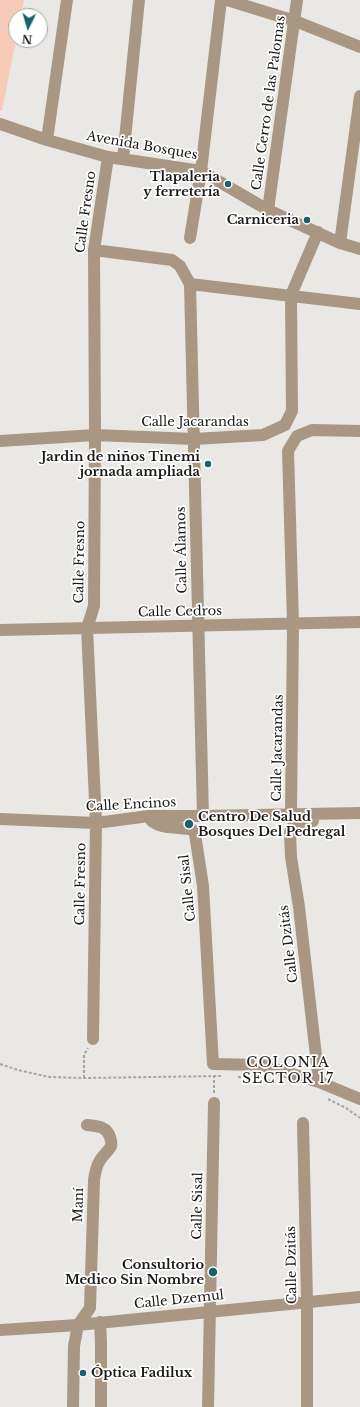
<!DOCTYPE html>
<html>
<head>
<meta charset="utf-8">
<style>
	body { margin:0 }
	#map { position:relative; width:360px; height:1407px; overflow:hidden; background:#eae8e4; font-family:"Libre Baskerville",serif }
	canvas { display:block }
	.north { position:absolute; left:8px; top:8px; width:40px; height:40px; box-sizing:border-box; background:#fff; border:1px solid #a3a3a3; border-radius:50%; rotate:185deg; font-size:11px; font-weight:700; line-height:16px; text-align:center; color:#1a1918 }
	.north::after { content:''; display:block; margin:auto; width:14px; height:18px; background:#16626d; clip-path:polygon(50% 0,100% 100%,50% 72%,0 100%) }
</style>
</head>
<body>
<div id="map">
<canvas width="360" height="1407"></canvas>
<div class="north">N</div>
</div>
<script>
const context = document.querySelector('canvas').getContext('2d');
context.lineJoin = 'round';
function fill(path, color) {
  context.fillStyle = color;
  context.fill(path, 'evenodd');
}
function strokePath(path, color, width, dash) {
  context.strokeStyle = color;
  context.lineWidth = width;
  context.lineCap = dash ? 'butt' : 'round';
  context.setLineDash(dash || []);
  context.stroke(path);
}
function label(font, color, halo, rows, align = 'center') {
  context.font = font + ' "Libre Baskerville",serif';
  context.lineWidth = 3.5;
  context.setLineDash([]);
  context.textBaseline = 'middle';
  context.strokeStyle = halo;
  context.fillStyle = color;
  for (const [text, x, y, turn = 0] of rows) {
    context.save();
    context.translate(x, y);
    context.rotate((+turn || 0) * Math.PI / 180);
    context.textAlign = isNaN(turn) ? turn : align;
    if (halo) context.strokeText(text, 0, 0);
    context.fillText(text, 0, 0);
    context.restore();
  }
}
const green = new Path2D(`
	M0,0h24l-3,16h-5v24l-14,71h-2z`);
const path = new Path2D(`
	M0,1064l18,6 31,7 35,1 137,-2
	M238,1077l17,1 26,5
	M84,1078v-23l4,-7
	M214,1093v-17
	M328,1099l18,9 14,10`);
const minor = new Path2D(`
	M227,0l68,21 65,26
	M0,124l47,16 61,17 93,14 67,39 72,33 20,6
	M47,140l20,-140
	M123,159l16,-159
	M268,210l29,-210
	M190,238l11,-67 20,-171
	M340,243l20,-147
	M94,250l78,10 8,6 10,18 170,20
	M190,284l13,532
	M0,441l95,-6 99,4 69,-4 22,-10 7,-14 -1,-116 27,-63
	M0,630l360,-8
	M291,815l2,-192 -5,-172 9,-15 15,-6 48,1
	M149,816c1,3 3,6 6,7 9,6 27,4 38,7l2,4 8,52 10,178 49,1 57,17 41,17
	M0,819l96,4 53,-7h54l157,-3
	M313,821l-13,1 -6,2 -4,8 1,25 8,50 20,175
	M93,1039l3,-216 -9,-195 7,-22 1,-171 -1,-185 14,-93
	M303,1123l4,178v106
	M100,1322l1,21v64
	M0,1330l78,-5 282,-28
	M73,1407l1,-61 4,-21 12,-17 4,-128c1,-6 2,-13 5,-18 3,-6 9,-10 12,-16 1,-3 0,-6 -1,-9 -3,-11 -14,-11 -23,-12
	M208,1407l6,-304`);
const markers = [
	[228,184,4,"#16626d"],
	[307,220,4,"#16626d"],
	[208,464,4,"#16626d"],
	[189,824,5,"#16626d"],
	[213,1272,5,"#16626d"],
	[83,1373,4,"#16626d"]
];
const streetNames = [
	["Calle Cerro de las Palomas",269,103,-82],
	["Avenida Bosques",142,146,10],
	["Calle Fresno",86,212,-82],
	["Calle Jacarandas",195,422],
	["Calle Álamos",182,550,-91],
	["Calle Fresno",80,562,-89],
	["Calle Cedros",180,612,-1],
	["Calle Jacarandas",278,748,-89],
	["Calle Encinos",131,805,-3],
	["Calle Fresno",81,884,-89],
	["Calle Sisal",188,888,-96],
	["Calle Dzitás",289,944,-97],
	["Maní",79,1205,-88],
	["Calle Sisal",198,1206,-89],
	["Calle Dzitás",292,1265,-91],
	["Calle Dzemul",179,1300,-6]
];
const poiNames = [
	["Tlapaleria",220,177],
	["y ferretería",220,192],
	["Carniceria",299,220],
	["Jardin de niños Tinemi",200,457],
	["jornada ampliada",200,472],
	["Centro De Salud",198,817,"left"],
	["Bosques Del Pedregal",198,832,"left"],
	["Consultorio",204,1265],
	["Medico Sin Nombre",204,1280],
	["Óptica Fadilux",91,1373,"left"]
];
const neighbourhoodNames = [
	["COLONIA",288,1063],
	["SECTOR 17",288,1079]
];
fill(green, '#f8cbb8');
strokePath(path, '#a7a5a2', 2, [3, 2]);
strokePath(minor, '#a99783', 12);
for (const [x, y, r, color] of markers) {
  const dot = new Path2D();
  dot.arc(x, y, r, 0, 2 * Math.PI);
  context.fillStyle = color;
  context.fill(dot);
  strokePath(dot, '#fff', 1.5);
}
label('13px', '#1a1918', '#fff', streetNames);
label('bold 13px', '#1a1918', '#fff', poiNames, 'right');
context.letterSpacing = '1px';
label('14px', '#1a1918', '#fff', neighbourhoodNames);
context.letterSpacing = '0px';
</script>
</body>
</html>
